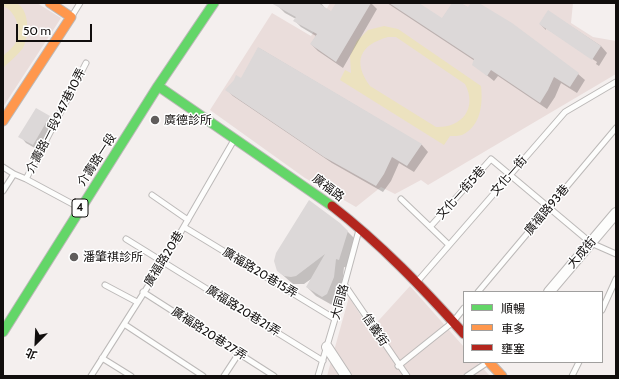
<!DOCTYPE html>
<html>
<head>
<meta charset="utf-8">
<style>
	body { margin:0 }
	#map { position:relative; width:619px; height:379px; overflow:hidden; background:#f4efee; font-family:Cabin,"Noto Sans TC",sans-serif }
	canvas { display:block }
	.frame { position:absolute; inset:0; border:4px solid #110e0d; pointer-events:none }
	.legend { position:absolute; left:463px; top:291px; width:140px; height:72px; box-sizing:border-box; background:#fff; border:1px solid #a09f9e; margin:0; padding:5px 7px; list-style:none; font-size:12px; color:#110e0d }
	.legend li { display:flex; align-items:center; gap:8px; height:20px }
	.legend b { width:20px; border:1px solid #a09f9e }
	.north { position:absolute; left:16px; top:323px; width:40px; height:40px; -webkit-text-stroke:3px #fff; paint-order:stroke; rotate:204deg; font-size:11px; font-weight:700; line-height:16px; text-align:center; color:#110e0d }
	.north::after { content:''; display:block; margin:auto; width:14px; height:18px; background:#110e0d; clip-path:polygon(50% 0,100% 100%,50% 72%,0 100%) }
	.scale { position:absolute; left:16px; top:24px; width:76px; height:18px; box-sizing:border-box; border:2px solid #110e0d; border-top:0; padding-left:5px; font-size:12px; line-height:14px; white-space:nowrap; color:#110e0d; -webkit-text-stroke:3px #fff; paint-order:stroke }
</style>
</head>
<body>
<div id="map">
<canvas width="619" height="379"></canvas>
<div class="frame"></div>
<ul class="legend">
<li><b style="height:5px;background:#63d668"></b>順暢</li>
<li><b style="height:5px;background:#ff974d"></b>車多</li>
<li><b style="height:5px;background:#b3261e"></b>壅塞</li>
</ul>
<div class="north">北</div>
<div class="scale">50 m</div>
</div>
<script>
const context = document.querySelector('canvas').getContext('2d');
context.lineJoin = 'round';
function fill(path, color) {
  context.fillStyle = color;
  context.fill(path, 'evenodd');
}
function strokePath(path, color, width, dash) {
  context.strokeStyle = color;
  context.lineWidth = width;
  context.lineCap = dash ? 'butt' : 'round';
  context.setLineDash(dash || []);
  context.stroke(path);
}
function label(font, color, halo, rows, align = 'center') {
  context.font = font + ' Cabin,"Noto Sans TC",sans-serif';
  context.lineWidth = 3;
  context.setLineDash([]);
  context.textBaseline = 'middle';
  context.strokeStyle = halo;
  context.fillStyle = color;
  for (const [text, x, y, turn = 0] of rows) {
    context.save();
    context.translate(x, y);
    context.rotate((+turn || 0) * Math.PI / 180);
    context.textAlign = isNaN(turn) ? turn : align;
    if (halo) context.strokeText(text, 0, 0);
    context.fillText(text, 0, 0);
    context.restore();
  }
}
const built = new Path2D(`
	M3,3h34l24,15 -58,89z
	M330,3h243l-2,20 22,14 23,4v33l-188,111 -7,-5 -26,14 -14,-7 -25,20 -51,-29 -95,-68 62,-97 39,23z
	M410,286l54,61v15h13l13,14h-163l22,-79 21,33z`);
const green = new Path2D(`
	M3,3c5,0 12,-1 15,1 12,8 11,33 5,44 -5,7 -14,14 -20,20v-12c4,-4 11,-9 13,-14 7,-11 -1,-32 -13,-36z
	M384,26l14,3 83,57c2,18 0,40 -19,49 -3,1 -8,1 -12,1l-6,9 -104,-65 5,-10 6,3 -1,-17 7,-15 11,-11zM388,37h8l69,47c13,25 -4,44 -29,43l-66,-41c-18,-25 -10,-41 18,-49z`);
const shadow = new Path2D(`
	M281,3h40l5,6 6,3 5,-9h34l6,6 -34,59 -25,-17 -7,-7 5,-8 -15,-9 -6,-6 1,-2 -11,-6 -6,-6z
	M387,3h30l25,16 11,-16h6l10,5 6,-5h2l101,71 7,6 -8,13 -16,-10 -6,14 -8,12 -49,-33 -4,5 -21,-17 2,-3z
	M549,12l52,34 6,7 -8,13 -3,-2 1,-2 -51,-34v2l-6,-6z
	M259,48l163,97 6,7 -14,20 -15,-9 -8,18 -8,11 -51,-29 -99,-67 -6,-6 15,-11z
	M36,109l14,8 6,6 -16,28 -14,-8 -6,-7z
	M339,223l17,17 -8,28 -4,-1 -2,19 -7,17 -3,2 -16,-9 -9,-9 4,-8 -7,5h-11l-15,-13z`);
const building = new Path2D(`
	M271,3h47l13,8 5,-8h35l-35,59 -26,-18 7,-10 -24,-13 3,-4z
	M389,3h30l23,15 10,-15h9l7,4 3,-4h8l33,20 67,50 -9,14 -16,-10 -6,13 -8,13 -49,-33 -4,6 -15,-11 2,-6z
	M548,10l53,36 -9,14 -53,-36z
	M258,47l164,97 -15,22 -15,-9 -8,17 -8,12 -52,-29 -99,-67 9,-10 2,-5 5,3z
	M36,108l14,8 -17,29 -15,-8z
	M309,200l31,23 8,8 -9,29 -3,-1 -2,18 -7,17 -5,3 -16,-10 19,-33 -29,22 -5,1 -7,-1 -7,-5 -3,-10 2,-8z`);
const lane = new Path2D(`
	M72,16l8,-13
	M3,167l11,7 12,5 54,29
	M26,179l60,-116
	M3,191l11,-17
	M152,195l36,25
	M401,199l48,46
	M184,227l151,92
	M430,227l61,-68 100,84 25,11
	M126,239l197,122
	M417,282l148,-170 51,-30
	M344,284l63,92
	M105,285l32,17
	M143,292l131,84
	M478,292l138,-164
	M602,310l14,-31
	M124,324l79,52
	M102,358l29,18
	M398,366l55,-44 11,-14
	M91,376l73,-115 70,-121
	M224,376l15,-23
	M318,376l17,-57 24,-89
	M467,376l21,-14
	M572,376l7,-14`);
const street = new Path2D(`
	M549,292l67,-79
	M327,347l19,29`);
const fast = new Path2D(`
	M158,86l174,120
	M3,332l155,-246 56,-83`);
const slow = new Path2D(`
	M3,121l68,-104 -21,-14
	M489,362l13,14`);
const jam = new Path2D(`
	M332,206c49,38 91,82 132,128`);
const markers = [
	[155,120,5,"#605d5c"],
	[74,257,5,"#605d5c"]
];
const shields = [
	[80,208,16]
];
const shieldNames = [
	["4",80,208]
];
const poiNames = [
	["廣德診所",164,120],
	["潘肇祺診所",83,257]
];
const streetNames = [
	["介壽路一段947巷10弄",56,121,-63],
	["介壽路一段",97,160,-57],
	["文化一街",509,176,-49],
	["廣福路",328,188,37],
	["文化一街5巷",461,193,-48],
	["廣福路93巷",547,210,-50],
	["大成街",582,253,-49],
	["廣福路20巷",164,259,-58],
	["廣福路20巷15弄",260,273,31],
	["大同路",340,302,-75],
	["廣福路20巷21弄",243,311,32],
	["信義街",375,330,56],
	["廣福路20巷27弄",209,334,33]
];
fill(built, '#eadddb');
fill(green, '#ece2bf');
fill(shadow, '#0003');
fill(building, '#dcd8d8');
strokePath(lane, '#bcb9b8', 7);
strokePath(street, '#bcb9b8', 12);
strokePath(fast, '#bcb9b8', 11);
strokePath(slow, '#bcb9b8', 11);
strokePath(jam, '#bcb9b8', 11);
strokePath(lane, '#fdfdfc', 5);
strokePath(street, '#fdfdfc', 10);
strokePath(fast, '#63d668', 9);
strokePath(slow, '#ff974d', 9);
strokePath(jam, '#b3261e', 9);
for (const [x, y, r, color] of markers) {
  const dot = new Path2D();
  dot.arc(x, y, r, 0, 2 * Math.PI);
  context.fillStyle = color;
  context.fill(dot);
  strokePath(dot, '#fff', 1.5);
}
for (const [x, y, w] of shields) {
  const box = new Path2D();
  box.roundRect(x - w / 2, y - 9, w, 18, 3);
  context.fillStyle = '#fff';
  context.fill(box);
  strokePath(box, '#110e0d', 1);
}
label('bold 11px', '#110e0d', null, shieldNames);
label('12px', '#110e0d', '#fff', poiNames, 'left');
label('12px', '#110e0d', '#fff', streetNames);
</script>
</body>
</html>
